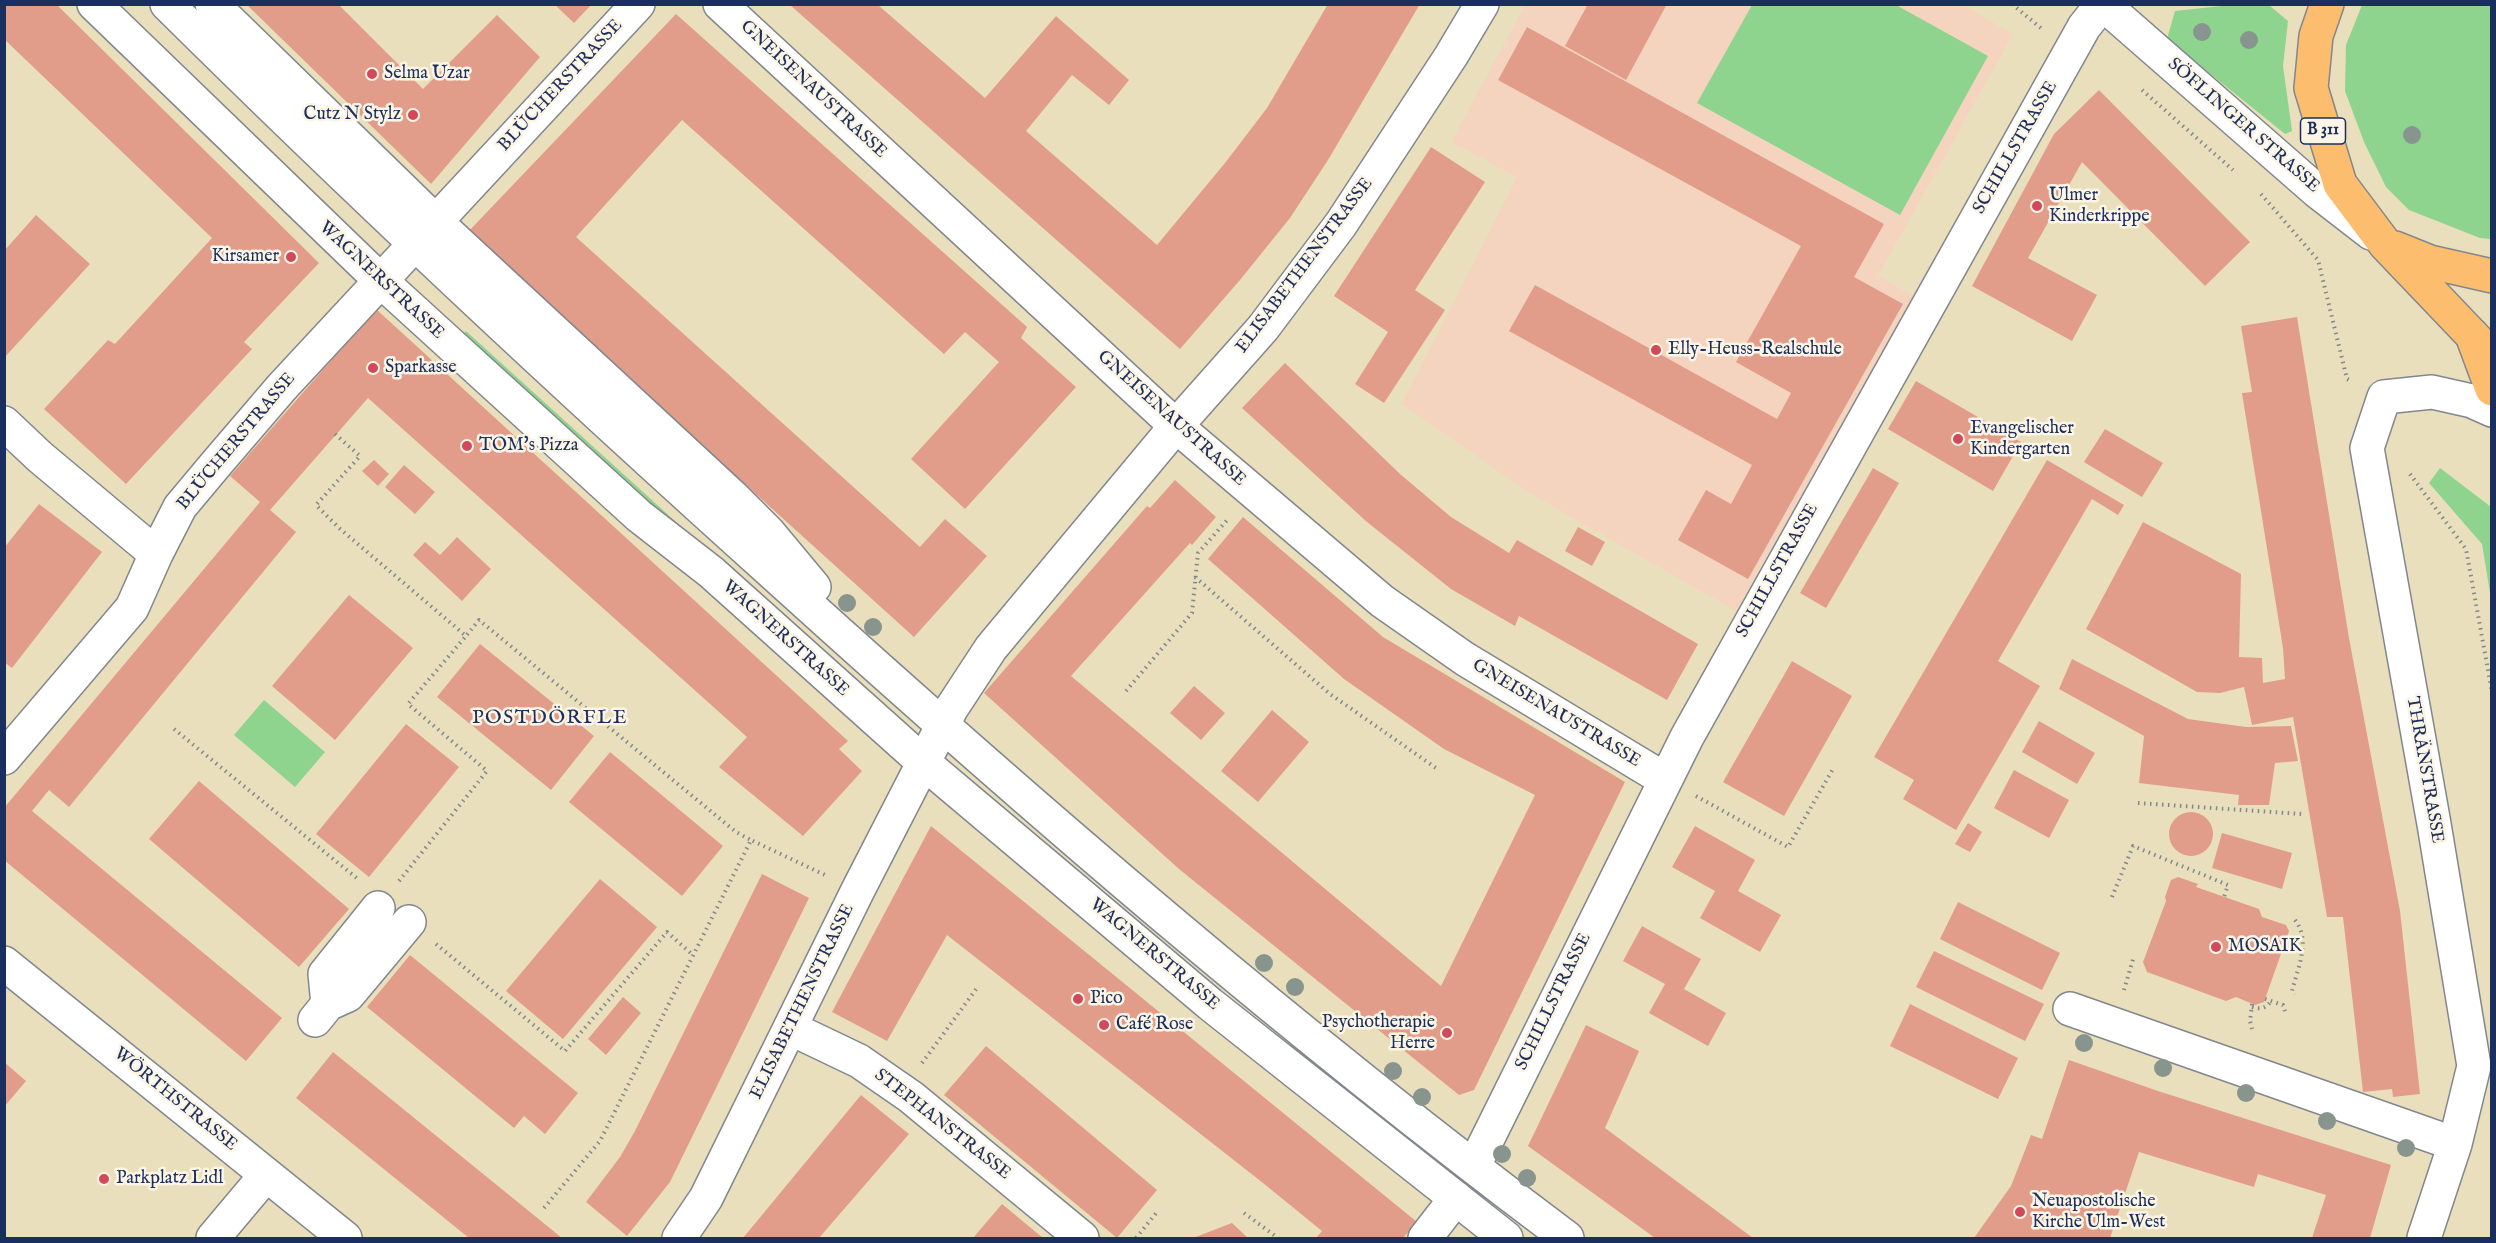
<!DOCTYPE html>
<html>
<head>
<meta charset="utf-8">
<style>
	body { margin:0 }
	#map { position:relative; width:2496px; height:1243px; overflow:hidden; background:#e9dfbc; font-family:"IM FELL English",serif }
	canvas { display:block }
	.frame { position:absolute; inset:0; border:6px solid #1b2f5e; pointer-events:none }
</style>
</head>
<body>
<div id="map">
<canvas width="2496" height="1243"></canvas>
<div class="frame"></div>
</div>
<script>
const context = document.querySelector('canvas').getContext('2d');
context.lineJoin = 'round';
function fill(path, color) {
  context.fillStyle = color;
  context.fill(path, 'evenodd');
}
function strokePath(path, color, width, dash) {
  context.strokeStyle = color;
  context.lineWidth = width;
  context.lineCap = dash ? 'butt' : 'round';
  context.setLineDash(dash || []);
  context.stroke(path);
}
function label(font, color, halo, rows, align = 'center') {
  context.font = font + ' "IM FELL English",serif';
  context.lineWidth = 5;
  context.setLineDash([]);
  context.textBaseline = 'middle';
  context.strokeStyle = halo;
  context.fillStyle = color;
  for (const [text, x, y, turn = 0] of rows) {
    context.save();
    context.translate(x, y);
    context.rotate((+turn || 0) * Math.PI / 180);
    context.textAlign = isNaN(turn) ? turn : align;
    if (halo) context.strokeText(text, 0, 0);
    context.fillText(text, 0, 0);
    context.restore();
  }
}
const built = new Path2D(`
	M1525,5h438l50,29 -135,242 36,20 -178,315 -205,-117 -129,-90 115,-227 -66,-35z`);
const green = new Path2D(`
	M1752,5h144l92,51 -88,159 -203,-112z
	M2230,5h39l19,16 -5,45 9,65 -7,3 -118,-95 8,-28z
	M2362,5h129v234l-11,-1 -71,-28 -23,-23 -22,-45 -19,-51 1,-46z
	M466,331l231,210 -3,3 -237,-204z
	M2440,468l51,39v92l-9,-55 -53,-61z
	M264,700l61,52 -30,35 -61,-52z`);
const building = new Path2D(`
	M4,4h52l263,259 -75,79 8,7 -126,135 -82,-75 64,-69 7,4 97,-106 -208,-199z
	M246,4h92l85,85 74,-74 43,42 -109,127z
	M554,4h38l-18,19z
	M1328,4h92l-92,156 -38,58 -50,62 -60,69 -390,-344h88l107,93 71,-82 73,64 -20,25 -37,-30 -46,56 131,114 68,-82 42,-55z
	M1588,4h79l-41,76 -61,-34z
	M676,14l351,313 -6,11 55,49 -111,122 -54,-50 88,-97 -34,-30 -21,22 -262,-234 -106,117 344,310 25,-28 42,37 -73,81 -447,-404z
	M1527,27l357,197 -30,53 49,27 -155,275 -70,-39 28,-50 25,14 21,-39 -243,-134 26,-46 242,134 14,-26 -55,-31 65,-116 -303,-166z
	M2099,90l151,152 -45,44 -123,-124 -54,96 69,37 -25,46 -100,-55 82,-152z
	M1431,147l54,35 -70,108 30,20 -61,93 -29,-19 33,-52 -54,-36z
	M36,215l54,49 -86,94v-107z
	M376,309l472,432 -9,8 23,22 -59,65 -84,-69 28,-30 -379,-339 -98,112 26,22 -227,275 -20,-17 -17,21 250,207 -36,43 -242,-201v-52l256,-306 -30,-26z
	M2297,317l52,321 51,273 20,183 -27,3 -1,-8 -29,3 -20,-175h-16l-34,-200 -41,8 -8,-38 -24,6 -23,-1 -111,-63 57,-107 98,52 -2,83 23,1 1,25 22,-4 -2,-31 -41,-255 10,-1 -11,-66z
	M1285,363l115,111 51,43 58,36 8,-13 181,104 -31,56 -148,-84 -4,10 -64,-37 -84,-67 -125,-114z
	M1916,381l105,61 -28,49 -105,-62z
	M2105,429l58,34 -21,34 -58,-35z
	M374,460l15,14 -11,12 -16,-15z
	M2047,460l77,45 -6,10 -26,-16 -94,162 42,25 -84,144 -53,-31 11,-19 -40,-23z
	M404,465l31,27 -20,22 -30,-27z
	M1873,468l26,15 -73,125 -26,-15z
	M1175,480l41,37 -24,28 -2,-2 -119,133 370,310 94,-191 -91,-46 -100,-70 -136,-120 35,-42 140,120 242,145 -151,308 -15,5 -280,-226 -195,-176 163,-187 3,2z
	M39,504l63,48 -90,116 -8,-6v-114z
	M1578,527l27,15 -13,24 -27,-15z
	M457,537l34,32 -29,32 -49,-46 12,-13 15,13z
	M349,595l64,53 -78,92 -63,-54z
	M480,644l114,92 -43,54 -114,-93z
	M2072,659l116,60 58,8 45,-1 7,35 -23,2 -6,42h-31l1,-10 -100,-12 5,-47 -85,-47z
	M1792,661l60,35 -68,120 -61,-34z
	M1194,686l31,27 -24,27 -31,-27z
	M1272,710l37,32 -51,60 -37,-31z
	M2039,721l56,32 -18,31 -55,-32z
	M406,724l53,43 -90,110 -53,-43z
	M610,752l113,94 -41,50 -113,-94z
	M2014,770l55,30 -20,38 -55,-30z
	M199,781l150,128 -50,58 -150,-128z
	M2169 834a22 22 0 1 1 44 0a22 22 0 1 1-44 0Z
	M1968,823l14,9 -12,20 -15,-8z
	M931,826l486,396 -14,16h-87l6,-7 -59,-48 -316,-248 -60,106 -55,-29z
	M1695,826l60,34 -17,31 43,24 -21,37 -60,-34 15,-27 -43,-24z
	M2222,833l70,20 -10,36 -70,-21z
	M762,874l47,24 -139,284 -43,54 -41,-34 34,-45 15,-26z
	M2178,877l20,7 -2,3 63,22 3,8 24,8 3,6 -25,71 -9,3 -19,-8 -10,4 -79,-29 -4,-10 23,-61 -1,-4 6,-17z
	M600,879l57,48 -94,112 -57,-48z
	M1958,902l102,51 -18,37 -102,-51z
	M1642,926l59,33 -17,30 42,24 -18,33 -59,-33 16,-29 -42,-23z
	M1934,951l110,53 -19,37 -109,-54z
	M410,955l168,138 -33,41 -21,-18 -10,12 -147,-121z
	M623,997l18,16 -35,42 -18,-16z
	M1910,1004l108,54 -20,41 -108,-53z
	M1586,1025l53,26 -34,77 148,110h-98l-127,-92z
	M986,1046l171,144 -40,48 -173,-143z
	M333,1052l229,186h-93l-173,-140z
	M2069,1060l89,31 233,74 -21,73h-58l14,-43 -68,-21 -4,13 -115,-35 -29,86h-136l37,-52 20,-51 11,4z
	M4,1062l22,19 -22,26z
	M861,1095l48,39 -90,104h-76z
	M1002,1204l41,34h-70z
	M1232,1223l16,15h-55z`);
const path = new Path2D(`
	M2012,4l30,25
	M2142,90l91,80
	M2261,194l57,66 29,119 4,2
	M335,434l25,22 -44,49 23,23 127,108 13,-16 257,212 15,8
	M2410,474l56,75 26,143
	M1195,577l135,117 106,74
	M1126,691l66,-78 6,-60 30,-34
	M174,729l185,151
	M1696,796l92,51 45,-78
	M2138,803l164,11
	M399,881l88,-110 -79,-67 58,-68
	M2112,897l21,-51 95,39 -4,12
	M2295,920c16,21 3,47 -3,71l3,3
	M436,944l129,107 102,-119 26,23
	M2124,990l10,-34
	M2265,999l18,6 3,9
	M2252,1004l-2,17 2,8
	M2252,1007c9,3 14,1 19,-6
	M922,1063l55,-75
	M544,1208l56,-67 151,-301 74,35
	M1244,1213l34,25
	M1136,1238l21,-26`);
const minor = new Path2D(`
	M94,4l287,277 258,235 72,56 212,190 287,242 296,234
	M167,4c198,196 402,386 609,572 255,231 516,456 791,662
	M212,4l223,217 297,275 37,37 45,54
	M720,4l456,422 206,175 83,58 199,120
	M2103,4l215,188 53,41
	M4,423l36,34 116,97
	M4,758l128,-150 24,-54 24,-47 36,-43 66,-77 356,-383
	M4,963l341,275
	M328,1004l20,-9 61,-73
	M2070,1009l385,135
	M315,1020l13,-16 -3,-30 53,-66
	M790,1028l69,33 52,36 171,141
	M1481,1152l206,-415 397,-710 18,-23
	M213,1238l53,-63
	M679,1238l27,-40 152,-308 93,-181 40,-61 185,-222 87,-98 78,-104 110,-168 31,-52
	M1425,1238l31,-40
	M2424,1238l31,-94 19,-78 -40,-242 -67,-376 17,-51 48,-5 40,9 20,9`);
const major = new Path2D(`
	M2327,4l-11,32 -5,52 29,96 45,60 107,112
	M2395,248l35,14 62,14`);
const highway = new Path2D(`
	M2472,335l20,54`);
const trees = [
	[2202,32],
	[2249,40],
	[2412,135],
	[847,603],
	[873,627],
	[1264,963],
	[1295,987],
	[2084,1043],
	[2163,1068],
	[1393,1071],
	[2246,1093],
	[1422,1097],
	[2327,1121],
	[2406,1148],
	[1502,1154],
	[1527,1178]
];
const markers = [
	[372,74,6,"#d1495b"],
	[413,115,6,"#d1495b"],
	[2037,206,6,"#d1495b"],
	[291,257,6,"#d1495b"],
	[1656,350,6,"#d1495b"],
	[373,368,6,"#d1495b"],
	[1958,439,6,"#d1495b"],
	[467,446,6,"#d1495b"],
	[2216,947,6,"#d1495b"],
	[1078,999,6,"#d1495b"],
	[1104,1025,6,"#d1495b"],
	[1447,1033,6,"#d1495b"],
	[104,1179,6,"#d1495b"],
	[2020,1212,6,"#d1495b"]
];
const shields = [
	[2323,131,45]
];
const shieldNames = [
	["B 311",2323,131]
];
const poiNames = [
	["Selma Uzar",384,74],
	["Cutz N Stylz",401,115,"right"],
	["Ulmer",2049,196],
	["Kinderkrippe",2049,217],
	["Kirsamer",279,257,"right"],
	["Elly-Heuss-Realschule",1668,350],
	["Sparkasse",385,368],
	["Evangelischer",1970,429],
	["Kindergarten",1970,450],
	["TOM's Pizza",479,446],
	["MOSAIK",2228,947],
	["Pico",1090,999],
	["Psychotherapie",1435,1023,"right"],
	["Herre",1435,1044,"right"],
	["Café Rose",1116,1025],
	["Parkplatz Lidl",116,1179],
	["Neuapostolische",2032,1202],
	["Kirche Ulm-West",2032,1223]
];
const streetNames = [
	["BLÜCHERSTRASSE",561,86,-47],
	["GNEISENAUSTRASSE",813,90,43],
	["SÖFLINGER STRASSE",2243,126,41],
	["SCHILLSTRASSE",2016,148,-60],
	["ELISABETHENSTRASSE",1305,266,-53],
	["WAGNERSTRASSE",381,281,43],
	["GNEISENAUSTRASSE",1171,419,42],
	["BLÜCHERSTRASSE",237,442,-50],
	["SCHILLSTRASSE",1778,571,-61],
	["WAGNERSTRASSE",785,639,42],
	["GNEISENAUSTRASSE",1556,714,31],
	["THRÄNSTRASSE",2424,770,80],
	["WAGNERSTRASSE",1154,955,40],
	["ELISABETHENSTRASSE",803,1002,-64],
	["SCHILLSTRASSE",1554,1002,-64],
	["WÖRTHSTRASSE",175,1100,39],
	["STEPHANSTRASSE",942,1125,38]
];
const neighbourhoodNames = [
	["POSTDÖRFLE",550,719]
];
fill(built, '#f4d4bf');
fill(green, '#8ed48e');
fill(building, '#e29d8a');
strokePath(minor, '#82878d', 36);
strokePath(major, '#82878d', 36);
strokePath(highway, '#82878d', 36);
strokePath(path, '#82878d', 4, [1.5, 4.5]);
strokePath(minor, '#fff', 33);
strokePath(major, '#fcbd6f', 33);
strokePath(highway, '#fcbd6f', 33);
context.fillStyle = '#88958f';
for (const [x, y] of trees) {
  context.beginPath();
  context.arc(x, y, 9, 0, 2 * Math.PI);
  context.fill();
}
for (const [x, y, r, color] of markers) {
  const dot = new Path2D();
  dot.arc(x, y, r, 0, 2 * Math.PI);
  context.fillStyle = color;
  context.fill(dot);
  strokePath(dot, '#fcf5e5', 2);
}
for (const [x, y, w] of shields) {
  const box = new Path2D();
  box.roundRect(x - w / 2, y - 13, w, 26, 4.5);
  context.fillStyle = '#fcf5e5';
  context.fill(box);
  strokePath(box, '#1b2f5e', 1.5);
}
label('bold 16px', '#1b2f5e', null, shieldNames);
label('18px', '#1b2f5e', '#fcf5e5', poiNames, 'left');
label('18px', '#1b2f5e', '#fcf5e5', streetNames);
context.letterSpacing = '1.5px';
label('20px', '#1b2f5e', '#fcf5e5', neighbourhoodNames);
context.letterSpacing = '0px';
</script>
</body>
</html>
